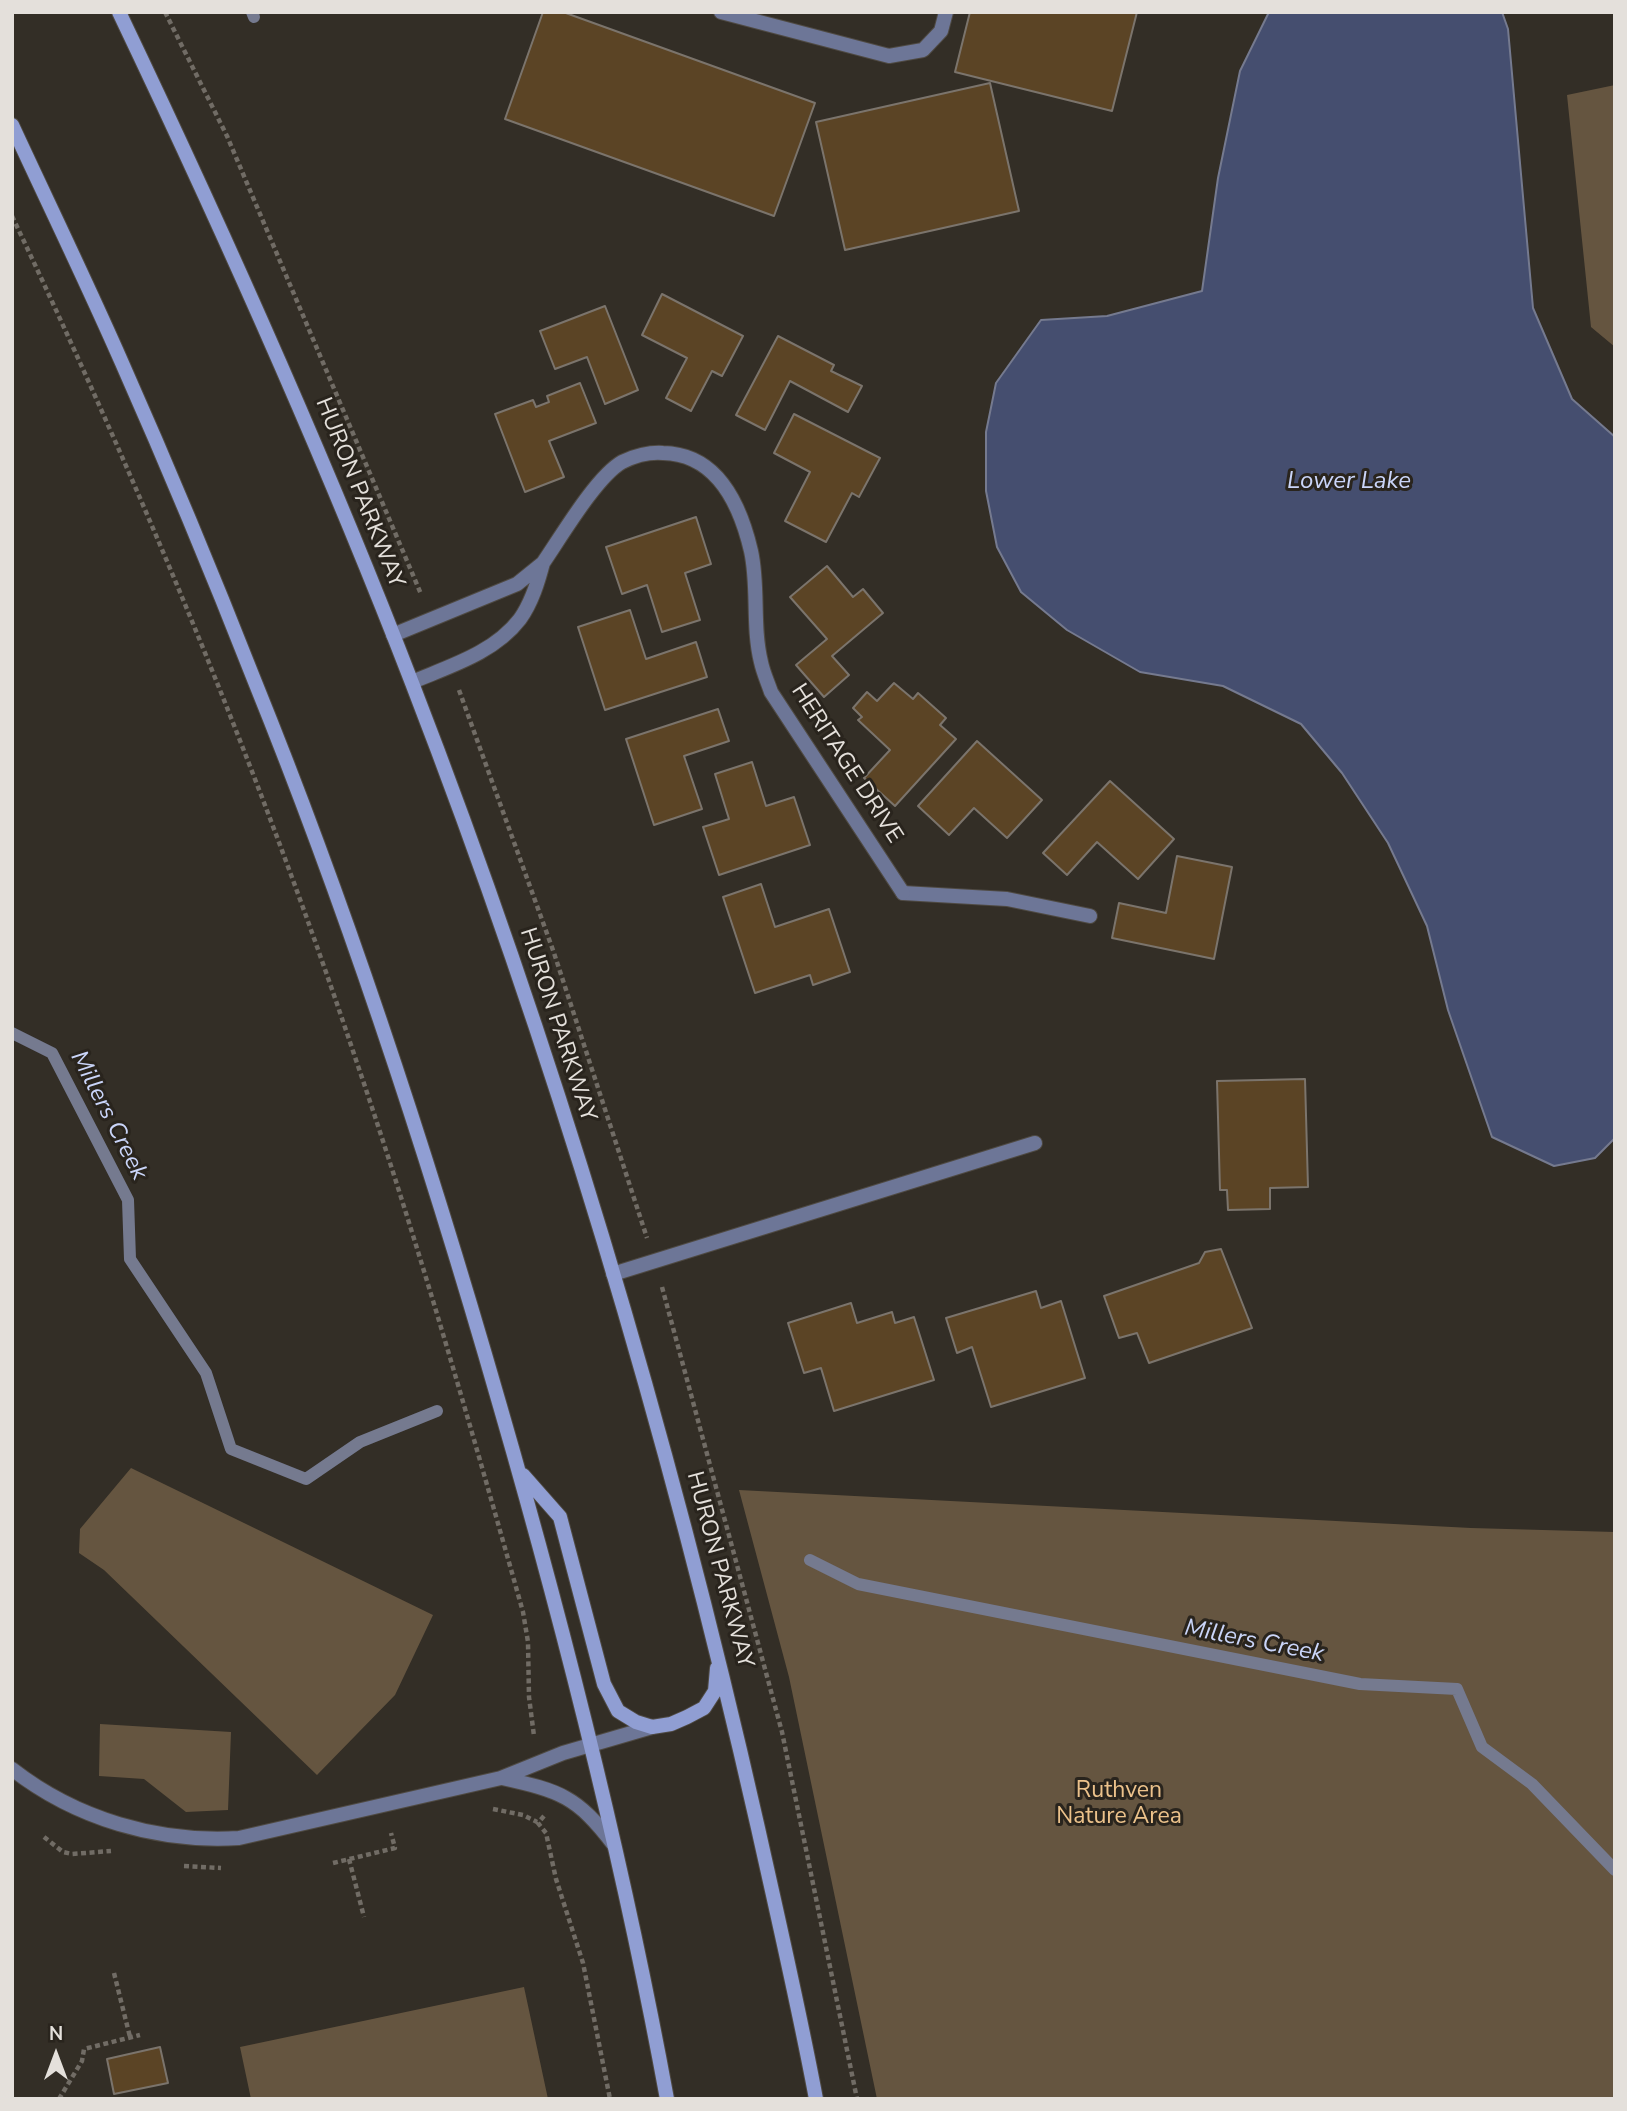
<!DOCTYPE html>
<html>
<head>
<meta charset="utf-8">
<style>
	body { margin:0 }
	#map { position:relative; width:1627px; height:2111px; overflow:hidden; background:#332e26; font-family:"Nunito Sans",sans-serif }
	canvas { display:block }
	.frame { position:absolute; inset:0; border:14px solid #e4e0db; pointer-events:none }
	.north { position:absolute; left:21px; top:2020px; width:70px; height:70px; -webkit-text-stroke:5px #29241d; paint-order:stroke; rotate:0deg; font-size:19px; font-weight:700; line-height:28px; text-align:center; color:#e4e0db }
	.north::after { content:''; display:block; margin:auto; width:24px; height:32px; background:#e4e0db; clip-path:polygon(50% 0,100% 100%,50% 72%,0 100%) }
</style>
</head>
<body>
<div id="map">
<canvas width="1627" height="2111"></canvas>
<div class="frame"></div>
<div class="north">N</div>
</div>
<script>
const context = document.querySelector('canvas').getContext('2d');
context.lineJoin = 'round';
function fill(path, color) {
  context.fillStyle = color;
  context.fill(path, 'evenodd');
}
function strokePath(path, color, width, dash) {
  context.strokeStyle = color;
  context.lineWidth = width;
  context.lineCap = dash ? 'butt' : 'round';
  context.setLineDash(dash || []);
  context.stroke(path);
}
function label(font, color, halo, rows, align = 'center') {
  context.font = font + ' "Nunito Sans",sans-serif';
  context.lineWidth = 6;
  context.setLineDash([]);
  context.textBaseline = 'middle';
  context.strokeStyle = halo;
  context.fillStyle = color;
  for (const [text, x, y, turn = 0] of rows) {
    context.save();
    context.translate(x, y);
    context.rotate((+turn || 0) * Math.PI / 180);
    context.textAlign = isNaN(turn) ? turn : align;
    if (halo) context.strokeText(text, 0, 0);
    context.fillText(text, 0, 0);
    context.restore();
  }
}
const green = new Path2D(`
	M1615,85v262l-24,-20 -24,-232z
	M131,1468l302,147 -38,80 -78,80 -213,-205 -25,-17 1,-24z
	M739,1490l732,38 144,4v567h-738l-88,-422z
	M100,1724l131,8 -3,78 -42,2 -42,-33 -45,-3z
	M524,1987l24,112h-297l-11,-52z`);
const water = new Path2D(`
	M1269,12h233l6,17 25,279 39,91 43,38v701l-20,20 -41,8 -62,-29 -44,-127 -21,-84 -39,-83 -46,-70 -41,-49 -78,-38 -83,-14 -73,-42 -46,-38 -24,-45 -11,-56v-59l10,-49 45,-63 66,-4 95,-25 16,-113 22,-107z`);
const stream = new Path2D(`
	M252,12l2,5
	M12,1033l40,20 76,147 2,59 76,114 25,76 75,30 54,-37 77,-31
	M810,1560l48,24 502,100 97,5 25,58 50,37 83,86`);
const building = new Path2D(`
	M543,12h20l252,91 -41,113 -269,-97z
	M970,12h167l-25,99 -157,-39z
	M990,83l29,128 -174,39 -29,-128z
	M662,294l81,42 -21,40 -10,-5 -21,40 -25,-13 21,-40 -45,-23z
	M605,306l33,84 -33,14 -18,-47 -32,12 -15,-38z
	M778,336l56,29 -3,6 31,15 -14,26 -58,-31 -25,49 -29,-15z
	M580,383l16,40 -47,18 15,36 -39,15 -30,-78 38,-14 3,7 13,-5 -2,-6z
	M794,414l86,44 -21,39 -7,-4 -26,49 -41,-21 25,-49 -36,-19z
	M696,517l15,47 -26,9 15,47 -38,12 -15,-47 -25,9 -16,-47z
	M827,566l26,31 10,-8 20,24 -51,43 17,19 -25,22 -28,-32 31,-26 -37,-42z
	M630,610l16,49 50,-17 11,35 -102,33 -27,-83z
	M894,683l19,16 5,-6 28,25 -6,7 16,14 -61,67 -31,-28 26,-28 -32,-30 4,-3 -9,-9 14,-16 10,9z
	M718,709l11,32 -45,15 18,53 -48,16 -28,-86z
	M977,741l65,59 -35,38 -33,-30 -25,27 -31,-29z
	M752,762l14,44 28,-9 16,48 -91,30 -16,-48 26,-8 -14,-45z
	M1110,781l64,58 -36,40 -41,-37 -30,33 -24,-22z
	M1177,856l55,11 -18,92 -102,-21 7,-35 47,10z
	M761,884l14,43 54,-18 21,63 -37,13 -3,-10 -55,18 -32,-96z
	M1305,1079l3,108 -38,1v21l-42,1 -1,-20h-7l-3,-109z
	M1221,1249l31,79 -103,35 -12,-30 -18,5 -15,-42 95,-33 6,-11z
	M1036,1291l5,17 20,-7 24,77 -94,29 -19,-60 -15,6 -11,-35z
	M851,1303l6,20 35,-11 3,11 19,-6 20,63 -100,31 -13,-43 -17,5 -16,-50z
	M160,2047l8,36 -54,11 -7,-35z`);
const path = new Path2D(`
	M165,12l62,124 194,458
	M12,216c130,274 248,556 344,844 62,182 115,367 167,552l5,30 1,55 5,39
	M459,690l95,263 93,285
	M662,1287l120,445 75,367
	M493,1809l30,6 14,7
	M544,1816l-6,7 8,10 10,46 27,84 27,136
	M44,1837l19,15 9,2 39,-3
	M349,1859l15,58
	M333,1863l62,-15 -4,-15
	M184,1866l37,2
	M114,1973l16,64
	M59,2099l23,-38 2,-12 56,-14`);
const service = new Path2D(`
	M903,893l104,6 83,17
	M12,1769c64,50 146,74 227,69l262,-60 62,-25 89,-26
	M502,1778c58,13 75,18 112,67`);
const minor = new Path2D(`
	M721,12l168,44 34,-6 18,-19 5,-19
	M543,563c18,-26 53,-86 79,-101 12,-6 28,-10 41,-9 54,1 77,51 88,98 8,36 1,75 10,111 2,10 7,21 10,30l132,201
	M393,635l124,-51 26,-21c-5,19 -11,39 -23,56 -26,34 -70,47 -108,63
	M613,1274l422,-131`);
const secondary = new Path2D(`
	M119,12c105,220 205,443 293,671 144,372 258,756 346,1145 20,90 41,180 58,271
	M12,125c37,80 75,158 110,238 47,106 91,212 133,319 96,237 175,480 245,724 66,228 124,459 167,693
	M523,1475l37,42 44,167 14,27 18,11 16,5 19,-3 16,-7 17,-9 11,-17 2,-23`);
const streetNames = [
	["HURON PARKWAY",359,493,68],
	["HERITAGE DRIVE",846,764,57],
	["HURON PARKWAY",557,1025,72],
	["HURON PARKWAY",719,1570,75]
];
const parkNames = [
	["Ruthven",1119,1791],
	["Nature Area",1119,1817]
];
const waterNames = [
	["Lower Lake",1349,482],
	["Millers Creek",108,1116,63],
	["Millers Creek",1254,1642,11]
];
fill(green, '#655540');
fill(water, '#454e6f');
strokePath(water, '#757a8f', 2);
strokePath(stream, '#757a8f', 12);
fill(building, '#5b4425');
strokePath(building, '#7b746c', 2);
strokePath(service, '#4f4a43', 16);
strokePath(minor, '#4f4a43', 16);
strokePath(secondary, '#4f4a43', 16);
strokePath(path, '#716c65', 4.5, [5, 3.5]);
strokePath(service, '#6d7697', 14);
strokePath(minor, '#6d7697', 14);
strokePath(secondary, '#909ed3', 14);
label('23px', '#e4e0db', '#29241d', streetNames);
label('23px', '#ecc28b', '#29241d', parkNames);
label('italic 24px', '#cad5f9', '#29241d', waterNames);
</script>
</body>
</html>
